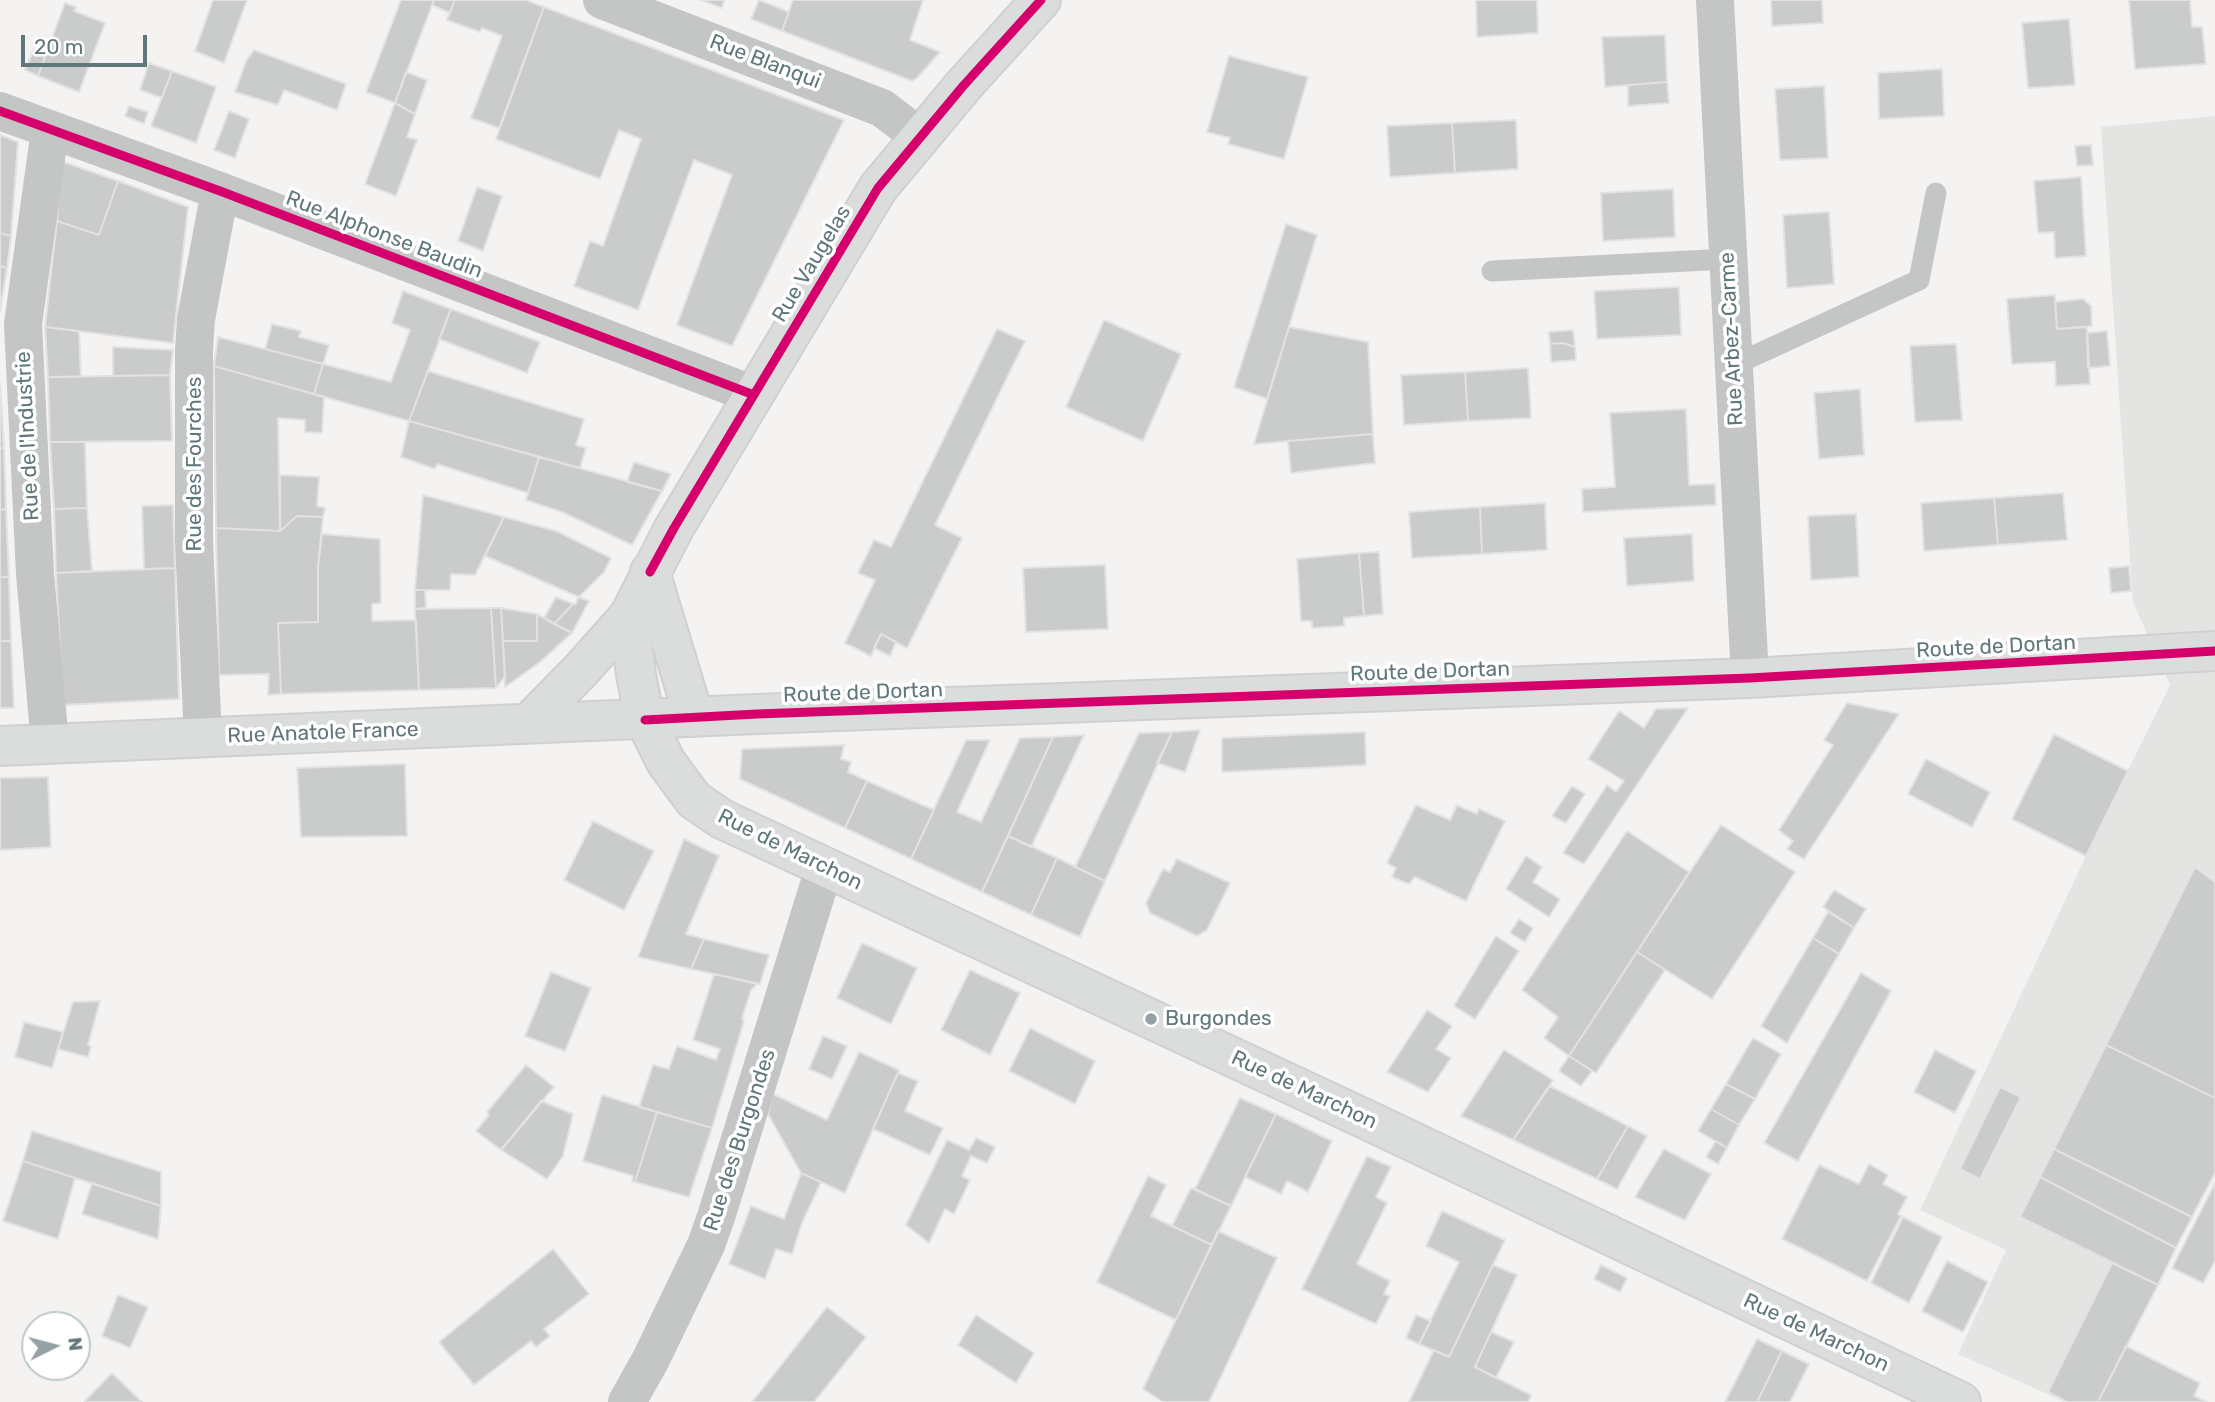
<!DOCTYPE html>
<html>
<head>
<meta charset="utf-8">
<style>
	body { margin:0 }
	#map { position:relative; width:2215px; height:1402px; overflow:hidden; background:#f4f3f2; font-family:Rubik,sans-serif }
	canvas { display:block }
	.north { position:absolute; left:21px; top:1311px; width:70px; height:70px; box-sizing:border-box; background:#fff; border:2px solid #bfc9ca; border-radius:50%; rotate:84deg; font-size:19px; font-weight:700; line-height:28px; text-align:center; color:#60777b }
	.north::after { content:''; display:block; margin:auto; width:24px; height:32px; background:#94a2a5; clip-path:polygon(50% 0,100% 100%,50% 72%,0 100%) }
	.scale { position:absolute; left:21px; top:35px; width:126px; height:32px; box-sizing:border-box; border:4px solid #60777b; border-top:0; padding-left:9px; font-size:21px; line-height:24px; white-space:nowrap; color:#60777b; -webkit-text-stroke:5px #fff; paint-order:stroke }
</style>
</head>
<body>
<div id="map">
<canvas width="2215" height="1402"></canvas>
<div class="north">N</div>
<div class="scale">20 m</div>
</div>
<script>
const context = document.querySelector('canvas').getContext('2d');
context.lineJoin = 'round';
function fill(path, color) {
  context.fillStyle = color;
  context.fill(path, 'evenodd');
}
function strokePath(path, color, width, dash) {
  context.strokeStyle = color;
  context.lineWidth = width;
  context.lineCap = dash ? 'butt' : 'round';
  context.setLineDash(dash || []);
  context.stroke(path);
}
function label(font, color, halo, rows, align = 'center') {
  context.font = font + ' Rubik,sans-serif';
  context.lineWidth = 7;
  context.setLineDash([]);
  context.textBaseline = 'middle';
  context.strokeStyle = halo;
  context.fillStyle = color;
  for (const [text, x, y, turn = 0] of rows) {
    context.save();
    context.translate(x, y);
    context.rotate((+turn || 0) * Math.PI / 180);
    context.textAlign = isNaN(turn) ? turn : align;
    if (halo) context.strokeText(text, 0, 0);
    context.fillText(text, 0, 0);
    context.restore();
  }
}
const built = new Path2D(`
	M2215,116v1057l-117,229h-33l-107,-48 48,-104 -86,-40 166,-354 84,-171 -37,-83 -32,-475z`);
const building = new Path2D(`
	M213,0h34l-23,63 -29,-12z
	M401,0h33l-39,103 -29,-11z
	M434,0h21l-5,13 -18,-8z
	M455,0h71l18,7 -45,121 -28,-10 31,-82 -20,-8 -2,4 -33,-12z
	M701,0h23l-2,8z
	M759,0l30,12 -7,19 -31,-12z
	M793,0h130l-13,40 30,12 -23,26 -5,3 -130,-50z
	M1476,0h61l1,33 -61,4z
	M1771,0h51l1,23 -51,3z
	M2129,0h61l2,27h10l4,37 -71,5z
	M65,3l11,4 -2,4 31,12 -26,69 -41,-16z
	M544,7l300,113 -112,226 -55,-21 55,-150 -38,-15 -56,150 -64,-24 16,-45 13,5 38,-107 -22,-9 -19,49 -104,-40z
	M2069,19l6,66 -47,3 -6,-65z
	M1665,35l2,47 -62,5 -3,-50z
	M34,49l12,5 -8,22 -13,-6z
	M254,50l92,34 -9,26 -53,-20 -6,15 -43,-13 11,-31z
	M1229,56l79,21 -24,82 -56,-15 2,-6 -23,-6z
	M149,63l23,8 -10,27 -22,-8z
	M1942,69l2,47 -65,3 -1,-46z
	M172,71l44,16 -20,56 -45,-17z
	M406,72l21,8 -12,34 -20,-11z
	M1667,82l2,21 -41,3v-21z
	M1824,86l4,72 -48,2 -5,-71z
	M395,103l20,11 -8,23 10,3 -21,56 -31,-12z
	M129,106l19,6 -4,12 -19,-8z
	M229,111l20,8 -14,39 -21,-8z
	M1516,120l2,49 -63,4 -3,-50z
	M1452,123l3,50 -65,4 -3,-51z
	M0,135l18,7 -7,94 -11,-3z
	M2091,145l2,20 -16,1 -2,-20z
	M61,161l57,20 -19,54 -42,-14z
	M2081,177l5,79 -31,2 -1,-26 -16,1 -4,-52z
	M118,181l70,26 -15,136 -128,-16 12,-106 42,14z
	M477,187l25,9 -19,55 -25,-10z
	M1673,189l2,48 -72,4 -2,-48z
	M1829,212l5,72 -47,4 -4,-73z
	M1286,224l31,11 -50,164 -33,-12z
	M0,233l11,3 -4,32 -7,-2z
	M0,266l7,2 -7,43z
	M1679,287l2,48 -84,4 -3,-48z
	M403,291l48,18 -42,112 -95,-27 9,-30 68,18 19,-52 -18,-7z
	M2055,295l2,34 30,-2 3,57 -34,2 -1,-24 -43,2 -5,-65z
	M2083,299l8,7 1,20 -35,3 -2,-27z
	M451,309l89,33 -13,31 -88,-34z
	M1104,320l77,34 -38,87 -77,-34z
	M272,324l29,7 -2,6 30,8 -6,19 -58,-15z
	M45,327l34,4 2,46h-33z
	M1289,327l79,15 5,92 -119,10z
	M997,329l28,12 -90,184 27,13 -55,110 -26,-14 -10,22 -26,-13 30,-63 -17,-7 16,-33 17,7z
	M1573,330l2,17 -12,-4 -13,1 -1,-12z
	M2107,331l3,35 -22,2 -1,-35z
	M218,337l105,27 -9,30 -100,-28z
	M1563,343l12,4 1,13 -25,2 -1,-18z
	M1956,344l6,76 -47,2 -5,-76z
	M113,347l60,3 -3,25 -57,1z
	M214,366l110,31 -2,36 -17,-1v-12l-27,-2 2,113 -64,-3z
	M1528,368l3,50 -63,3 -3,-49z
	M428,371l156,48 -8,26 10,3 -6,20 -171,-47z
	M1465,372l3,49 -64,4 -3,-50z
	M170,375l2,66 -122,1 -2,-65z
	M0,384l4,64h-4z
	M1860,389l4,66 -45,4 -5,-66z
	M1686,409l3,76 26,-1 1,21 -133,7 -1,-23 33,-2 -5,-74z
	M409,421l130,36 -11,36 -91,-29 -2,5 -34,-12z
	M1373,434l2,29 -84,10 -3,-32z
	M50,442h35l2,66 -33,1z
	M0,448h4l2,61 -6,1z
	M539,457l123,34 -30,54 -70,-33 -36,-12z
	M634,462l37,12 -9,17 -35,-9z
	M280,475l39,2 -2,29 8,2 -2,9 -26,-1 -17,15z
	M2063,493l4,47 -69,5 -4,-47z
	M423,495l81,22 -29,58 -24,-1 -1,16h-35z
	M1994,498l4,47 -74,6 -3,-48z
	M1545,503l2,47 -65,4 -2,-47z
	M173,505l2,63 -31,1 -2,-63z
	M1480,507l2,47 -70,4 -3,-46z
	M87,508l5,63 -36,2 -2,-64z
	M6,509l3,68h-9v-67z
	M1856,514l3,63 -48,3 -3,-64z
	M297,516l26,1 -5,50v55l-40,1 3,71 -13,1 1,-21 -50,1 -3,-147 64,3z
	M504,517l52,14 55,27 -7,14 -25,25 -94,-41z
	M322,534l58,5 1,64 -9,1v17l44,-1 3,70 -138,4 -3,-71 40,-1v-55z
	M1692,534l2,47 -67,5 -3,-48z
	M1379,552l4,62 -19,2 -5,-63z
	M1359,553l5,63 -20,2v8l-32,2v-7h-11l-4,-62z
	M1105,565l3,64 -82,3 -3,-64z
	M2129,566l2,25 -20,2 -2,-25z
	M175,568l4,131 -116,6 -7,-132z
	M0,577h9l2,64h-11z
	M415,590h10l1,18 -11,1z
	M556,597l17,7 -19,20 -10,-6z
	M578,597l11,4 -17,32 -18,-9 19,-20h3z
	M491,608h10l4,68 -9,12z
	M491,608l5,80 -77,2 -4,-81z
	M501,608l36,6v27h-34z
	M537,614l35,19 -32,29 -35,25 -2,-46h34z
	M881,634l15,8 -6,14 -16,-8z
	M0,641h11l3,67h-14z
	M1847,703l52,11 -95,145 -17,-10 6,-8 -14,-11 54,-85 -9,-5z
	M1688,708l-104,156 -21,-11 44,-68 9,7 8,-11 -36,-22 31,-48 25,17 12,-19z
	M1200,730l-15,42 -28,-9 15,-31z
	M1172,732l-67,149 -30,-14 64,-134z
	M1365,732l1,33 -144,7v-34z
	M2054,734l74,37 -42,85 -74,-37z
	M1084,735l-53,112 -23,-11 45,-99z
	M1053,737l-71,155 -71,-33 55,-119h24l-33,72 24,10 39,-84z
	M844,745l-3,14 10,3 -3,10 19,9 -22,47 -105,-49 2,-30z
	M1926,759l64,33 -18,35 -64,-33z
	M405,764l2,72 -106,1 -4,-69z
	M48,777l3,70 -51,3v-72z
	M867,781l67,29 -23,49 -66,-31z
	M1572,786l13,8 -19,29 -14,-7z
	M1416,805l34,15 7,-15 20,9 2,-5 26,12 -39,80 -51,-24 -6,7 -17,-7 4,-9 -9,-5z
	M593,821l61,30 -30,59 -60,-30z
	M1721,825l74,47 -83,127 -75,-47z
	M1627,831l62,41 -120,184 -25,-18 14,-21 -36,-27z
	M1008,836l49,22 -26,57 -49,-23z
	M684,839l35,17 -33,78 18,5 -13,30 -53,-12z
	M1526,856l16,11 -9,15 27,17 -11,18 -43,-28z
	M1057,858l48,23 -25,56 -49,-22z
	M1177,859l53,24 -23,47 -10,6 -47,-23 -4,-10 17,-34 7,3z
	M2195,867l20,15v216l-109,-53z
	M1834,890l32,19 -12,19 -31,-21z
	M1828,912l26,16 -15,26 -26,-16z
	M1519,919l14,9 -8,14 -15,-9z
	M1496,936l23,15 -44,68 -21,-13z
	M1813,938l26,16 -52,89 -26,-17z
	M704,939l65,16 -9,29 -69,-15z
	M862,943l55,25 -26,56 -54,-26z
	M1637,952l28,18 -69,103 -27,-17z
	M970,970l50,23 -30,62 -49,-25z
	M551,972l40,16 -26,63 -40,-15z
	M1861,973l30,18 -93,170 -34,-18z
	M714,974l43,10 -6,6 -9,28 2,3 -32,107 -73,-21 14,-42 16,4 8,-23 39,14 4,-11 -27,-9z
	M100,1001l-12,44 3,2 -3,10 -30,-8 15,-47z
	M1427,1010l25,16 -16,23 15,9 -23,34 -41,-20z
	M24,1022l39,10 -11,36 -37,-11z
	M1030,1028l65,33 -20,43 -66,-33z
	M823,1036l24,10 -15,33 -23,-10z
	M1753,1038l28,16 -26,45 -29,-15z
	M2106,1045l109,53v75l-23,44 -138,-68z
	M1504,1050l49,30 -40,60 -52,-24z
	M1935,1050l41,21 -21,42 -41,-21z
	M859,1052l40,18 -54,123 -44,-20 -33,-59 5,-20 54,26z
	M1569,1056l23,15 -11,15 -22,-15z
	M526,1065l28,22 -53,63 -25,-19 13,-16 -2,-3z
	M898,1073l20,8 -13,30 38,17 -13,27 -57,-26z
	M1726,1084l29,15 -16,26 -28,-16z
	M1550,1086l78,40 -31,53 -84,-39z
	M2000,1087l21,10 -41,82 -20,-10z
	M602,1095l55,17 -22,70 -3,-1 1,-5 -50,-15z
	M1240,1098l36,16 -45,92 -36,-17z
	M541,1101l32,13 -10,42 -16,23 -46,-29z
	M1711,1109l28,16 -12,23 -29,-17z
	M657,1112l55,16 -23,69 -54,-15z
	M1276,1114l56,27 -24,51 -21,-11 -6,13 -36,-17z
	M1628,1126l19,10 -30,53 -20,-10z
	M32,1131l129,41v34l-138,-45z
	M976,1138l19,9 -8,16 -16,-7 -9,20 8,4 -16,34 -9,-5 -16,34 -23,-18 41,-85 22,10z
	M1716,1141l11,7 -9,16 -12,-7z
	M1664,1149l47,25 -26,46 -50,-23z
	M2054,1149l138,68 -16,31 -136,-71z
	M1367,1156l24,11 -15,30 11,6 -30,61 33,17 -6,13 6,2 -14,28 -74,-35z
	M23,1161l52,17 -17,61 -55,-18z
	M1869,1164l19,11 -5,9 24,13 -9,17 3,2 -34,65 -85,-42 37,-74 40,19z
	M801,1173l20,9 -19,41 -10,31 -16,-5 -11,30 -36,-15 22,-58 33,13z
	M1148,1176l18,9 -15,31 61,29 -36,75 -79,-38z
	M2040,1177l136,71 -18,37 -138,-68z
	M92,1183l69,23 -3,33 -76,-25z
	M2215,1183v78l-12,22 -31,-15z
	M1191,1188l40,18 -19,39 -40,-19z
	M1442,1211l63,29 -56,117 -30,-13 40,-82 -33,-16z
	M1903,1217l39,20 -33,66 -38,-20z
	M1218,1231l59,27 -68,144h-46l-20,-13z
	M553,1249l36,45 -45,35 6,7 -14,11 -5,-6 -57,44 -35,-43z
	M1947,1261l41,21 -25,50 -41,-21z
	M2112,1263l46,22 -60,117h-31l-19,-10z
	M1493,1265l24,10 -42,92 56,28 -3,7h-119l25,-52 15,7z
	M1601,1265l26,13 -7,14 -26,-13z
	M118,1295l30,12 -18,41 -28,-12z
	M827,1307l39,30 -52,65h-62z
	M976,1315l58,38 -18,30 -58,-38z
	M1416,1315l15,6 -12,23 -13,-6z
	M1491,1332l23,10 -18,36 -21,-11z
	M1757,1339l25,12 -25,51h-32z
	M2126,1346l74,37 -6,13 13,6h-109z
	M1782,1351l27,13 -19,38h-33z
	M112,1373l30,29h-58z`);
const service = new Path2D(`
	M1492,271l236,-12
	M1734,365l185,-85 17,-87`);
const minor = new Path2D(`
	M602,0l280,108 38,29
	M1715,0l35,678
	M0,111l220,80 534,204
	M203,738l-9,-196v-192l2,-31 24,-128
	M50,744l-15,-170 -12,-250 27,-194
	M627,1402l24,-43 55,-114 10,-28 102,-329 9,-20`);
const secondary = new Path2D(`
	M1041,0l-77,85 -86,103 -204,340 -45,88 7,59 9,45 21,42 28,38 28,19 641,299 598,284
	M650,572l44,145
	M529,723l52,-53 48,-54
	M0,746l757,-32 993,-36 465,-27`);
const cycleway = new Path2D(`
	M0,111l220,80 534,204
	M650,572l24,-44 204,-340 86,-103 77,-85
	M645,720l112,-6 993,-36 465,-27`);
const markers = [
	[1151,1019,7,"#94a2a5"]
];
const streetNames = [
	["Rue Blanqui",765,62,21],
	["Rue Alphonse Baudin",384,235,21],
	["Rue Vaugelas",812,264,-59],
	["Rue Arbez-Carme",1732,339,-93],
	["Rue de l'Industrie",28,436,-93],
	["Rue des Fourches",195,464,-90],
	["Route de Dortan",1996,647,-3],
	["Route de Dortan",1430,672,-2],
	["Route de Dortan",863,693,-2],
	["Rue Anatole France",323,733,-2],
	["Rue de Marchon",790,850,26],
	["Rue de Marchon",1304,1090,25],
	["Rue des Burgondes",740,1140,-72],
	["Rue de Marchon",1816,1333,25]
];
const poiNames = [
	["Burgondes",1165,1019]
];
fill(built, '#e4e4e3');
fill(building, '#cacbcb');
strokePath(building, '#e3e2e2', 2);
strokePath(secondary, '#cfd0d0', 42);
strokePath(service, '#c4c6c6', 21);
strokePath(minor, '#c4c6c6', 38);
strokePath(secondary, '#dbdcdc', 38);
strokePath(cycleway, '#d6006c', 9);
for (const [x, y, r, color] of markers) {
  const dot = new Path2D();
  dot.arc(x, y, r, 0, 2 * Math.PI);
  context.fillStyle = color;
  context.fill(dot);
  strokePath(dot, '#fff', 2.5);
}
label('21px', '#60777b', '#fff', streetNames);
label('21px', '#60777b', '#fff', poiNames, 'left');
</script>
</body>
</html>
